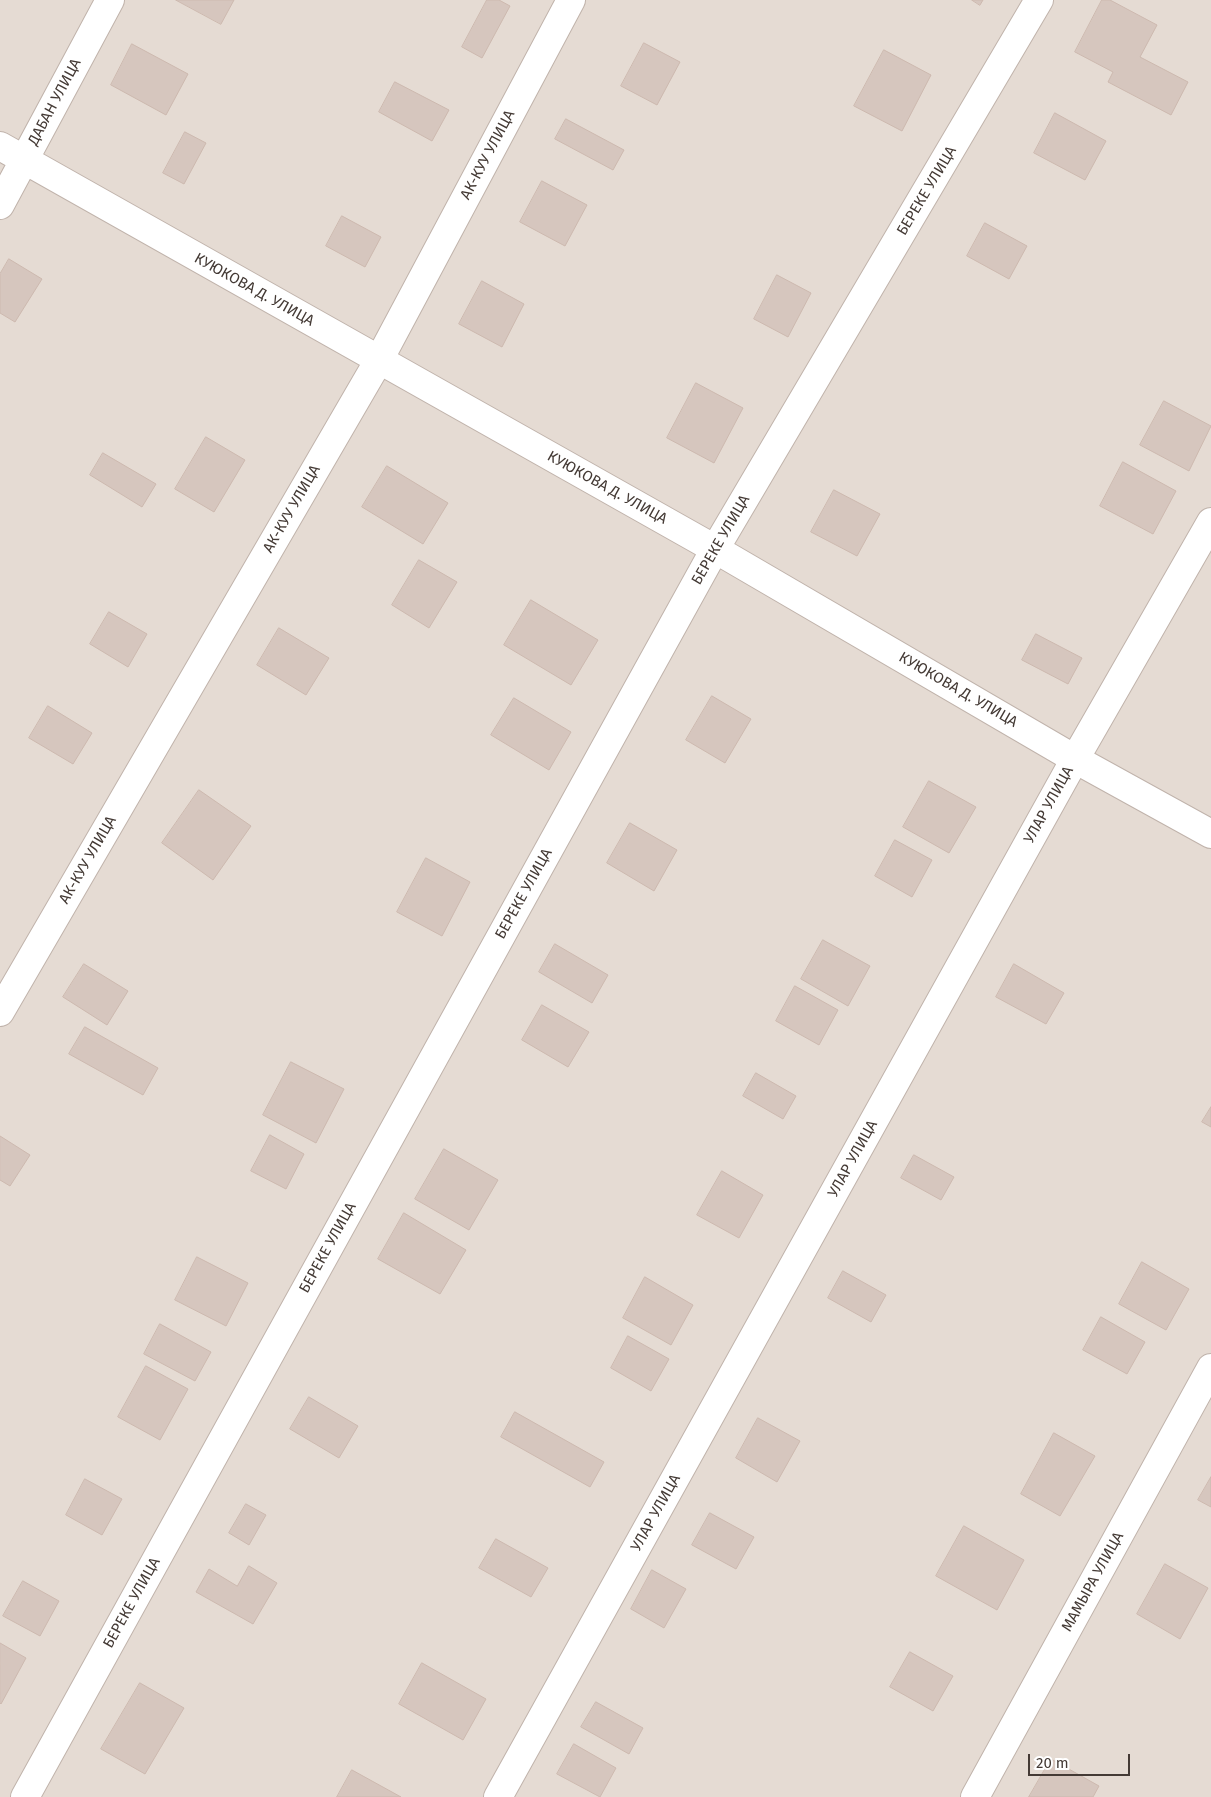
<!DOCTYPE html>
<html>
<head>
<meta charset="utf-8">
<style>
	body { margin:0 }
	#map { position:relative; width:1211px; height:1797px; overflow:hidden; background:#f2ebe5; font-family:"Fira Sans",sans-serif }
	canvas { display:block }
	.scale { position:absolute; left:1028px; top:1754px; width:102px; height:22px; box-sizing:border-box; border:2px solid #443a35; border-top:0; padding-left:6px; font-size:15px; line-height:18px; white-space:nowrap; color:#443a35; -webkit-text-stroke:4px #fff; paint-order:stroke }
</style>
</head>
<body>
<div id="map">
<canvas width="1211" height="1797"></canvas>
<div class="scale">20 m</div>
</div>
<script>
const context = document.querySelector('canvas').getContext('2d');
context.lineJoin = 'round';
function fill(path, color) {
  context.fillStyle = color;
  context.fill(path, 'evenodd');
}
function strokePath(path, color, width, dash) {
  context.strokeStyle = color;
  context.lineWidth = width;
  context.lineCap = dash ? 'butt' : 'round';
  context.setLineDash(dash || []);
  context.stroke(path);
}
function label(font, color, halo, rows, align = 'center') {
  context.font = font + ' "Fira Sans",sans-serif';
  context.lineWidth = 4;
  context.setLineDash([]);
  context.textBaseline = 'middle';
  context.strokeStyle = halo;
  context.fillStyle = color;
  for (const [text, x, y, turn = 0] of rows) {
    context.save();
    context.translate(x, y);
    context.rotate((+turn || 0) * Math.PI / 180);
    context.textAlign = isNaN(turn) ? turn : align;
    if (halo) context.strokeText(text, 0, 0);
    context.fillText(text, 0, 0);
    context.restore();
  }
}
const residential = new Path2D(`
	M0,0h1211v1797h-1211z`);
const building = new Path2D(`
	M176,0h58l-13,24z
	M487,0h12l11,6 -28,52 -20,-11z
	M972,0h11l-3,5z
	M1102,0h8l47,25 -17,32 48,25 -17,33 -63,-33 5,-10 -38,-20z
	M644,43l36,19 -23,43 -36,-19z
	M132,44l56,30 -22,41 -55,-30z
	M884,50l47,25 -29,56 -48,-25z
	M395,82l54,28 -17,31 -53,-29z
	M1055,113l51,28 -21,39 -51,-27z
	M566,119l58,31 -11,20 -58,-31z
	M185,132l21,11 -22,41 -21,-11z
	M542,181l45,24 -22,41 -45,-24z
	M342,216l39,21 -16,30 -39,-21z
	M985,223l42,23 -18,33 -42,-23z
	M9,259l33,20 -27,43 -15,-9v-39z
	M777,275l34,18 -23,44 -34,-18z
	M482,281l42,23 -22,43 -43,-23z
	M696,383l47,25 -29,55 -47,-25z
	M1164,401l47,25 -22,45 -49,-26z
	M206,437l39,23 -31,52 -39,-23z
	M103,453l53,31 -14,23 -52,-32z
	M1123,462l53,29 -23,43 -53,-28z
	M387,466l61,37 -25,41 -61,-37z
	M834,490l46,24 -23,42 -46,-24z
	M419,560l38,22 -28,46 -37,-23z
	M531,600l67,40 -27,45 -67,-40z
	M109,612l38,22 -19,33 -38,-23z
	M279,628l50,30 -23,37 -49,-30z
	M1036,634l46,24 -14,26 -46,-24z
	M712,696l39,23 -26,44 -39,-23z
	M514,698l57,34 -22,38 -58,-35z
	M48,706l44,27 -19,31 -44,-26z
	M929,781l47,26 -27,46 -46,-26z
	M199,790l52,36 -38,54 -51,-37z
	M630,823l47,27 -23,41 -47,-28z
	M895,840l37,20 -20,37 -37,-21z
	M426,858l44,24 -28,54 -45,-24z
	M823,940l47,26 -22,40 -47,-27z
	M555,944l53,31 -16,28 -53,-31z
	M84,964l44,27 -21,34 -44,-28z
	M1014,964l50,29 -18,31 -50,-27z
	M795,986l43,24 -19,35 -43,-24z
	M542,1005l47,27 -21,35 -46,-27z
	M85,1027l73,41 -15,27 -74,-41z
	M291,1062l53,27 -28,54 -53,-28z
	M756,1073l40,23 -13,23 -40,-23z
	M1211,1107v20l-9,-5z
	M270,1135l34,19 -18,35 -35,-18z
	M0,1136l30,19 -20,31 -10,-6z
	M444,1149l54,31 -29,50 -54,-31z
	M914,1155l40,22 -13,23 -40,-22z
	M722,1171l41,24 -24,43 -42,-23z
	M404,1213l62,37 -26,44 -62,-35z
	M197,1257l51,26 -22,43 -51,-26z
	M1142,1262l47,27 -23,41 -47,-26z
	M843,1271l43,24 -15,27 -43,-24z
	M645,1277l48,28 -22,40 -48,-27z
	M1101,1317l44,25 -18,32 -44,-24z
	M160,1324l51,28 -16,29 -51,-27z
	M628,1336l41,23 -18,32 -40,-23z
	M146,1366l42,23 -28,51 -42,-23z
	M309,1397l49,29 -19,32 -49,-29z
	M515,1412l89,50 -14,25 -89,-50z
	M758,1418l42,23 -23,41 -41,-24z
	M1054,1433l41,23 -35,60 -39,-22z
	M1211,1477v30l-13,-7z
	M85,1479l37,20 -20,36 -36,-20z
	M246,1504l20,11 -17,30 -20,-12z
	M710,1513l44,24 -18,32 -44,-24z
	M964,1526l60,34 -27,50 -61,-34z
	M496,1539l52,29 -17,29 -52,-29z
	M1165,1564l43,24 -28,51 -43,-25z
	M249,1566l28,17 -24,41 -57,-32 13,-23 28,17z
	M652,1570l34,19 -22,39 -33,-19z
	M23,1581l36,20 -19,35 -37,-20z
	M0,1643l26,15 -25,46 -1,-1z
	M910,1652l43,24 -20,35 -43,-24z
	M422,1663l64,36 -23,41 -64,-36z
	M140,1683l44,25 -39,66 -44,-25z
	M596,1702l47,26 -14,26 -48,-27z
	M574,1744l42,24 -16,29 -43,-23z
	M1051,1759l48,27 -6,11h-64z
	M352,1770l49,27h-64z`);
const minor = new Path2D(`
	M0,146l715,403 360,210 136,75
	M0,205l110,-205
	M0,1012l379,-652 192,-360
	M25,1797l690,-1248 324,-549
	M498,1797l577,-1038 136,-237
	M975,1797l236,-429`);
const streetNames = [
	["ДАБАН УЛИЦА",55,102,-62],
	["АК-КУУ УЛИЦА",488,155,-62],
	["БЕРЕКЕ УЛИЦА",927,191,-59],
	["КУЮКОВА Д. УЛИЦА",254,290,29],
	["КУЮКОВА Д. УЛИЦА",607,488,29],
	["АК-КУУ УЛИЦА",292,509,-60],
	["БЕРЕКЕ УЛИЦА",721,540,-60],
	["КУЮКОВА Д. УЛИЦА",958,690,30],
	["УЛАР УЛИЦА",1049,805,-61],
	["АК-КУУ УЛИЦА",88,860,-60],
	["БЕРЕКЕ УЛИЦА",524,894,-61],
	["УЛАР УЛИЦА",853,1159,-61],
	["БЕРЕКЕ УЛИЦА",328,1248,-61],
	["УЛАР УЛИЦА",656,1513,-61],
	["МАМЫРА УЛИЦА",1093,1582,-61],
	["БЕРЕКЕ УЛИЦА",132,1603,-61]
];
fill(residential, '#e5dbd3');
fill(building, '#d6c6be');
strokePath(building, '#cdb9af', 1);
strokePath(minor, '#c0b3ab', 30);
strokePath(minor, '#fff', 28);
label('15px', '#443a35', '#fff', streetNames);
</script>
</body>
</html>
